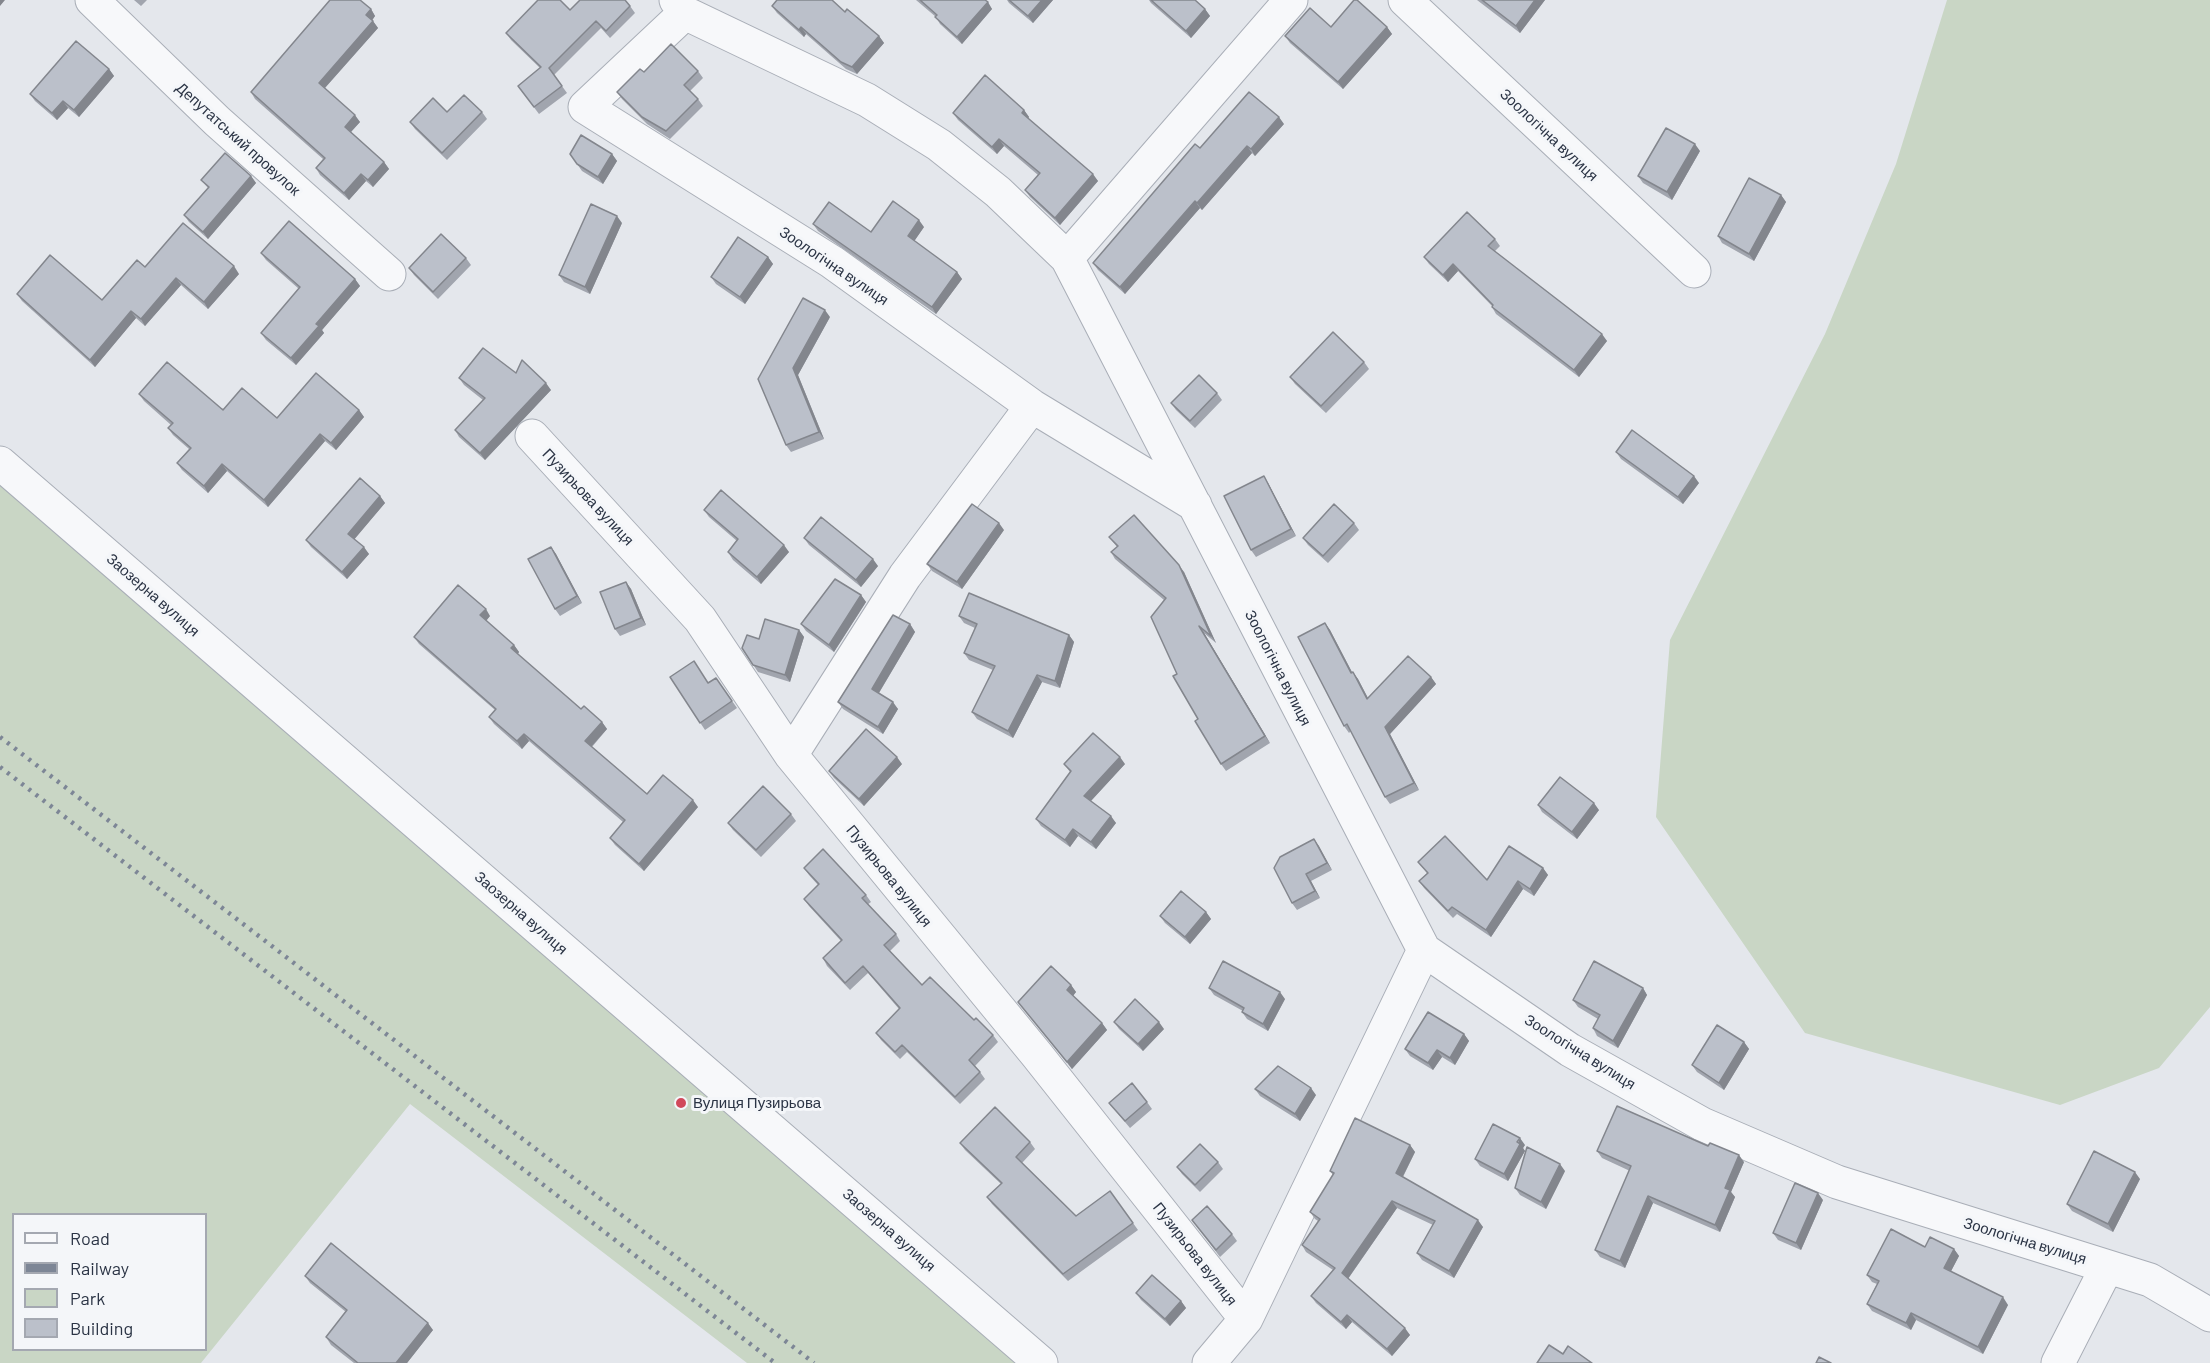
<!DOCTYPE html>
<html>
<head>
<meta charset="utf-8">
<style>
	body { margin:0 }
	#map { position:relative; width:2210px; height:1363px; overflow:hidden; background:#e4e7ec; font-family:Barlow,sans-serif }
	canvas { display:block }
	.legend { position:absolute; left:12px; top:1213px; width:195px; height:138px; box-sizing:border-box; background:#f4f6f9; border:2px solid #a4a8b1; margin:0; padding:8px 10px; list-style:none; font-size:18px; color:#2b3445 }
	.legend li { display:flex; align-items:center; gap:12px; height:30px }
	.legend b { width:30px; border:2px solid #a4a8b1 }
</style>
</head>
<body>
<div id="map">
<canvas width="2210" height="1363"></canvas>
<ul class="legend">
<li><b style="height:8px;background:#f7f8fa"></b>Road</li>
<li><b style="height:8px;background:#7d8696"></b>Railway</li>
<li><b style="height:16px;background:#c9d6c5"></b>Park</li>
<li><b style="height:16px;background:#bbc0ca"></b>Building</li>
</ul>
</div>
<script>
const context = document.querySelector('canvas').getContext('2d');
context.lineJoin = 'round';
function fill(path, color) {
  context.fillStyle = color;
  context.fill(path, 'evenodd');
}
function strokePath(path, color, width, dash) {
  context.strokeStyle = color;
  context.lineWidth = width;
  context.lineCap = dash ? 'butt' : 'round';
  context.setLineDash(dash || []);
  context.stroke(path);
}
function label(font, color, halo, rows, align = 'center') {
  context.font = font + ' Barlow,sans-serif';
  context.lineWidth = 6;
  context.setLineDash([]);
  context.textBaseline = 'middle';
  context.strokeStyle = halo;
  context.fillStyle = color;
  for (const [text, x, y, turn = 0] of rows) {
    context.save();
    context.translate(x, y);
    context.rotate((+turn || 0) * Math.PI / 180);
    context.textAlign = isNaN(turn) ? turn : align;
    if (halo) context.strokeText(text, 0, 0);
    context.fillText(text, 0, 0);
    context.restore();
  }
}
const green = new Path2D(`
	M1947,0h263v1007l-51,61 -99,37 -255,-72 -149,-216 14,-177 155,-306 71,-170z
	M0,463l1041,900h-294l-337,-259 -209,259h-201zM14,1214h192v136h-192z`);
const minor = new Path2D(`
	M92,0l125,121 172,153
	M676,0l9,13 182,87 72,45 59,47 69,66 357,692 146,100 132,74 135,58 313,98 60,35
	M1405,0l289,271
	M685,13l-100,94 247,155 200,144 163,99
	M1067,258l224,-258
	M532,436l168,183 91,136 246,300 209,264
	M0,463l1041,900
	M791,755l114,-179 127,-170
	M1209,1363l37,-44 178,-369
	M2058,1363l49,-96`);
const rail = new Path2D(`
	M0,737l814,626
	M0,767l775,596`);
const wall = new Path2D(`
	M134,0h13l-6,6z
	M916,0h69l7,9 -30,35 -22,-20 -4,-7z
	M1007,0h46l-20,23 -24,-20z
	M1149,0h46l10,9 5,7 -19,22 -40,-35z
	M1477,0h68l-25,33z
	M630,6l5,7 -25,25 -9,-10 -47,47 13,18 -28,21 -21,-28 22,-18 -29,-28 -5,-7 64,-23z
	M772,6l73,6 34,24 5,7 -27,31 -11,-5 -40,-35 -2,3 -27,-24z
	M371,9l4,7 -3,4 6,8 -53,60 35,34 -9,10 33,30 5,7 -16,18 -7,-6 -17,19 -29,-25 -4,-7 7,-9 -68,-60 -4,-7z
	M1331,27h56l5,7 -49,55 -53,-46 -5,-7z
	M109,69l5,7 -35,41 -11,-9 -11,12 -22,-19 -5,-7z
	M698,71l5,7 -13,13 8,8 5,7 -33,33 -23,-15 -25,-25 -5,-7z
	M1024,110l5,7 -1,1 70,63 -38,44 -30,-28 -5,-7 13,-15 -34,-29 -7,8 -39,-34 -5,-7z
	M447,112h35l5,7 -40,41 -32,-31 -5,-7z
	M1284,124l-29,32 -3,-3 -50,57 -2,-2 -75,86 -27,-24 -5,-7 107,-115z
	M1700,151l-28,49 -29,-17 -5,-7z
	M570,154h42l5,7 -14,23 -21,-13z
	M251,176l5,7 -48,56 -19,-17 -5,-7 24,-27 -7,-8z
	M1781,195l5,7 -32,59 -32,-18 -4,-7z
	M622,223l-32,71 -26,-12 -5,-7z
	M813,224l58,8 53,-5 -10,14 43,31 5,7 -26,35 -118,-83z
	M1495,239l5,7 -5,5 112,90 -28,36 -83,-63 -4,-7v-1l-34,-35 -10,11 -19,-18 -5,-7z
	M261,253l94,26 5,7 -38,44 2,3 -28,32 -30,-25 -5,-7 38,-44 -33,-29z
	M768,257l5,7 -28,40 -29,-20 -5,-7z
	M466,258l5,7 -33,34 -24,-24 -5,-7z
	M145,267l94,7 -31,35 -27,-24 -36,41 -9,-8 -41,49 -73,-66 -5,-7 85,6z
	M830,317l-32,58 26,64 -33,13 -5,-7 -28,-66z
	M1364,362l5,7 -43,44 -31,-29 -5,-7z
	M516,373l35,17 -66,70 -26,-23 -4,-7 28,-30 -19,-15 -5,-7z
	M1217,393l5,7 -27,28 -19,-18 -5,-7z
	M139,394l138,24 82,-8 5,7 -28,33 -11,-9 -57,66 -41,-36 -19,22 -26,-23 -5,-7 12,-14 -16,-14 -5,-7 3,-3 -27,-24z
	M1616,452l83,31 -16,21 -62,-45z
	M1268,483l28,53 -40,21 -5,-7z
	M380,496l5,7 -31,36 15,15 -22,25 -36,-32 -5,-7z
	M704,510l85,42 -28,32 -28,-24 -5,-8 9,-11 -28,-24z
	M1354,523l5,7 -31,33 -20,-18 -5,-7z
	M1004,530l-42,59 -30,-18 -5,-7z
	M1109,537l75,35 32,71 -12,-10 66,110 -44,28 -5,-7 -23,-45 -21,-45 -13,-74 -49,-41 -4,-7 6,-5z
	M804,538l74,28 -17,21 -52,-42z
	M551,547l5,7 26,49 -22,13 -5,-7z
	M626,582l5,7 15,36 -26,11 -5,-7z
	M861,595l5,7 -32,50 -28,-21 -5,-7z
	M490,616l-4,5 28,24 5,7 -1,2 63,55 21,13 5,7 -15,18 55,47 51,13 -54,64 -29,-26 -5,-7 13,-16 -94,-81 -7,8 -28,-25 -5,-7 6,-7 -76,-66 -5,-7z
	M959,616l110,19 5,7 -14,46 -18,-6 -29,56 -36,-19 -5,-7 21,-42 -24,-10 -5,-7 11,-25 -11,-5z
	M1325,623l5,7 22,42 6,7 10,19 63,-21 5,7 -46,50 29,56 -29,14 -5,-7 -34,-66 -2,2 -5,-7z
	M910,624l5,8 -36,61 19,16 -15,25 -40,-25 -5,-7z
	M799,630l5,7 -14,45 -32,-10 -16,-24 17,-9z
	M670,677l38,6 8,-5 21,30 -32,22z
	M902,764l-38,42 -30,-28 -5,-7z
	M1064,764h61l-34,37 25,22 -20,26 -18,-13 -8,11 -29,-21 -5,-7 34,-47z
	M1538,805l61,5 -22,29 -35,-27z
	M791,814l5,7 -35,36 -28,-27 -5,-7z
	M1314,839l18,31 -21,11 9,17 -23,12 -5,-7z
	M1418,862l69,18 56,-12 5,7 -14,21 -11,-7 -32,48 -34,-23 -4,4 -29,-30 -5,-7 8,-8z
	M804,868l62,27 5,7 -4,3 29,29 4,7 -10,10 32,34 52,35 19,15 5,7 -23,24 5,6 5,7 -25,25 -53,-52 -7,7 -19,-19 -5,-7 23,-24 -31,-36 -18,17 -23,-24 -4,-8 18,-17 -32,-35 -5,-7 14,-14 -9,-10z
	M1206,912l5,7 -21,25 -25,-21 -5,-7z
	M1071,985l5,7 -3,4 29,27 5,7 -35,39 -54,-67z
	M1209,988l76,11 -17,32 -21,-12 -5,-7 1,-1 -29,-16z
	M1643,988l4,7 -29,53 -21,-12 -4,-8 5,-9 -20,-12 -5,-7z
	M1114,1022l50,7 -21,22 -24,-22z
	M1464,1034l5,7 -14,24 -13,-8 -9,13 -23,-14 -5,-7z
	M1744,1042l5,7 -25,41 -27,-18 -5,-7z
	M1255,1089l61,6 -16,26 -40,-25z
	M1147,1102l5,7 -22,19 -21,-25z
	M1030,1142l5,7 -13,14 54,53 34,-25 28,39 -70,51 -76,-77 -5,-7 14,-13 -36,-34 -5,-7z
	M1410,1145l5,7 -12,25 80,50 -29,51 -32,-18 -5,-7 16,-28 -36,-17 -49,71 62,56 -18,21 -40,-34 -6,7 -30,-26 -5,-7 22,-26 -27,-18 -4,-7 16,-24 -3,-2 -5,-7 23,-37 -3,-4z
	M1525,1145l-2,3 2,3 -17,30 -28,-15 -5,-7z
	M1597,1151l147,11 -13,30 4,5 -15,35 -67,-29 -28,65 -25,-11 -5,-7 35,-79 -28,-13z
	M1218,1162l5,7 -23,23 -18,-18 -5,-7z
	M1565,1171l-19,38 -26,-14 -5,-7z
	M2140,1179l-27,53 -41,-21 -5,-7z
	M1823,1200l-22,50 -23,-10 -5,-7z
	M1192,1220l40,14 5,7 -17,16z
	M1925,1247l29,2 5,7 -8,15 57,34 -25,49 -67,-34 -5,10 -39,-19 -5,-7 10,-20 -5,-2 -5,-7z
	M305,1276l128,54 -26,33h-53l-23,-18 -5,-8 20,-25 -36,-29z
	M1136,1293l45,8 5,7 -16,18 -29,-26z`);
const shadedWall = new Path2D(`
	M0,0h5l-5,6z
	M1042,0h11l-20,23 -5,-7z
	M1535,0h10l-25,33 -4,-7z
	M988,2l4,7 -30,35 -5,-7z
	M371,9l4,7 -4,6 -5,-7z
	M1205,9l5,7 -19,22 -5,-7z
	M373,21l5,7 -55,62 -4,-7z
	M801,27l5,7 -2,3 -5,-7z
	M1387,27l5,7 -49,55 -5,-7z
	M879,36l5,7 -27,31 -5,-7z
	M109,69l5,7 -35,41 -5,-7z
	M63,101l5,7 -11,12 -5,-7z
	M1024,110l5,7 -2,3 -5,-7z
	M355,115l5,7 -11,12 -4,-7z
	M1279,117l5,7 -29,32 -4,-7z
	M999,139l5,7 -7,8 -5,-7z
	M1695,144l5,7 -28,49 -5,-8z
	M1247,146l5,7 -50,57 -5,-7z
	M612,154l5,7 -14,23 -5,-7z
	M384,162l5,7 -16,18 -5,-7z
	M361,174l5,7 -17,19 -5,-7z
	M1093,174l5,7 -38,44 -5,-7z
	M251,176l5,7 -48,56 -5,-7z
	M1781,195l5,7 -32,59 -5,-7z
	M1195,201l5,7 -75,86 -5,-7z
	M617,216l5,7 -32,71 -5,-7z
	M919,220l5,7 -11,16 -5,-7z
	M768,257l5,7 -28,40 -5,-7z
	M1453,264l5,7 -10,11 -5,-7z
	M234,266l5,8 -31,35 -4,-7z
	M957,272l5,7 -26,35 -4,-7z
	M176,278l5,7 -36,41 -4,-7z
	M355,279l5,7 -38,44 2,3 -28,32 -5,-7 25,-34z
	M825,310l5,7 -32,58 26,64 -5,-7 -26,-64z
	M131,311l5,7 -41,49 -5,-7z
	M1602,334l5,7 -28,36 -5,-7z
	M546,383l5,7 -66,70 -5,-7z
	M359,410l5,7 -28,33 -5,-7z
	M320,434l5,7 -57,66 -4,-7z
	M222,464l5,7 -19,22 -4,-7z
	M1264,476l4,7 28,53 -5,-7z
	M1694,476l5,7 -16,21 -5,-7z
	M380,496l5,7 -32,38 -5,-7z
	M999,523l5,7 -42,59 -5,-7z
	M784,545l5,7 -28,32 -4,-7z
	M364,547l5,7 -22,25 -5,-7z
	M551,547l5,7 26,49 -5,-7z
	M873,559l5,7 -17,21 -5,-7z
	M1179,565l5,7 32,71 -5,-7z
	M626,582l5,7 15,36 -5,-7z
	M861,595l5,7 -32,50 -5,-7z
	M486,609l4,7 -5,6 -5,-7z
	M1325,623l5,7 26,50 -5,-7z
	M910,624l5,8 -38,64 -5,-7z
	M1199,626l5,7 66,110 -5,-7z
	M799,630l5,7 -14,45 -5,-7z
	M1069,635l5,7 -14,46 -5,-7z
	M514,645l5,7 -3,4 -5,-8z
	M1353,672l5,7 14,27 -5,-7z
	M1037,675l5,7 -29,56 -5,-7z
	M1431,677l5,7 -46,50 29,56 -5,-7 -29,-56z
	M893,702l5,7 -15,25 -5,-7z
	M602,722l5,7 -17,19 -5,-7z
	M524,734l5,7 -7,8 -5,-8z
	M897,757l5,7 -38,42 -5,-7z
	M1120,757l5,7 -36,39 -5,-7z
	M693,800l5,7 -54,64 -5,-7z
	M1594,803l5,7 -22,29 -5,-7z
	M1111,816l5,7 -20,26 -5,-7z
	M1073,829l5,7 -8,11 -5,-7z
	M1314,839l5,7 13,24 -5,-7z
	M1543,868l5,7 -14,21 -4,-7z
	M1306,874l5,7 9,17 -5,-7z
	M1518,881l5,8 -32,48 -5,-7z
	M1206,912l5,7 -21,25 -5,-7z
	M1071,985l5,7 -4,5 -5,-7z
	M1643,988l4,7 -29,53 -5,-7z
	M1280,992l5,7 -17,32 -5,-7z
	M1159,1022l5,7 -21,22 -5,-7z
	M1102,1023l5,7 -35,39 -5,-7z
	M1464,1034l5,7 -14,24 -5,-7z
	M1744,1042l5,7 -25,41 -5,-7z
	M1437,1050l5,7 -9,13 -5,-7z
	M1311,1088l5,7 -16,26 -5,-7z
	M1520,1138l5,7 -2,3 2,3 -17,30 -4,-7z
	M1410,1145l5,7 -14,28 -5,-7z
	M1739,1155l5,7 -13,30 4,5 -15,35 -5,-7 10,-37z
	M1560,1164l5,7 -19,38 -5,-7z
	M2135,1172l5,7 -27,53 -5,-8z
	M1818,1193l5,7 -22,50 -5,-7z
	M1648,1196l5,7 -28,65 -5,-7z
	M1392,1201l5,7 -50,72 -5,-7z
	M1478,1220l5,7 -29,51 -5,-7z
	M1954,1249l5,7 -10,19 -5,-7z
	M2003,1297l5,8 -25,49 -5,-7z
	M1181,1301l5,7 -16,18 -5,-7z
	M1911,1313l5,7 -5,10 -5,-7z
	M1347,1315l5,7 -6,7 -5,-7z
	M428,1323l5,7 -26,33h-11z
	M1405,1328l5,7 -18,21 -5,-7z`);
const building = new Path2D(`
	M330,0h30l11,9 -5,6 7,6 -54,62 36,32 -10,12 39,35 -16,18 -7,-6 -17,19 -28,-25 9,-10 -74,-66z
	M538,0h22l10,10 10,-10h45l5,6 -24,25 -10,-10 -47,47 13,18 -28,21 -16,-21 23,-19 -35,-34z
	M777,0h55l13,12 2,-3 32,27 -27,31 -11,-5 -40,-35 -2,3 -27,-24z
	M920,0h65l3,2 -31,35 -22,-20 2,-2z
	M1009,0h33l-14,16z
	M1151,0h44l10,9 -19,22z
	M1354,0h3l30,27 -49,55 -53,-46 25,-28 21,19z
	M1482,0h53l-19,26z
	M76,41l33,28 -35,41 -11,-9 -11,12 -22,-19z
	M671,44l27,27 -14,14 14,14 -32,32 -24,-14 -25,-25 23,-23 4,3z
	M985,75l39,35 -2,3 71,61 -38,44 -30,-28 15,-17 -41,-34 -7,8 -39,-34z
	M1249,92l30,25 -28,32 -4,-3 -50,57 -2,-2 -75,86 -27,-24 102,-119 5,4z
	M464,95l18,17 -40,41 -32,-31 23,-24 14,14z
	M1666,128l29,16 -28,48 -29,-16z
	M581,135l31,19 -14,23 -21,-13 -7,-10z
	M225,153l26,23 -48,56 -19,-17 25,-28 -8,-7z
	M1749,178l32,17 -32,59 -31,-18z
	M893,201l26,19 -11,16 49,36 -25,35 -119,-83 16,-22 42,30z
	M591,204l26,12 -32,71 -26,-12z
	M1467,212l28,27 -7,7 114,88 -28,36 -82,-63 1,-2 -40,-41 -10,11 -19,-18z
	M289,221l66,58 -39,45 3,2 -28,32 -30,-25 39,-46 -39,-34z
	M183,223l51,43 -30,36 -28,-24 -35,41 -10,-8 -41,49 -73,-66 33,-39 52,45 35,-40 8,7z
	M441,234l25,24 -33,34 -24,-24z
	M738,237l30,20 -28,40 -29,-20z
	M803,298l22,12 -32,58 26,64 -33,13 -28,-66z
	M1333,332l31,30 -43,44 -31,-29z
	M483,348l33,25 6,-13 24,23 -66,70 -25,-23 30,-32 -26,-20z
	M167,362l56,48 19,-22 35,30 39,-45 43,37 -28,33 -11,-9 -56,66 -42,-36 -18,22 -27,-23 14,-15 -23,-20 5,-5 -34,-29z
	M1199,375l18,18 -27,28 -19,-18z
	M1632,430l62,46 -16,21 -62,-45z
	M1264,476l27,53 -40,21 -27,-54z
	M360,478l20,18 -32,38 16,13 -22,25 -36,-32z
	M721,490l63,55 -27,32 -29,-25 10,-13 -34,-29z
	M972,504l27,19 -42,59 -30,-18z
	M1334,504l20,19 -31,33 -20,-18z
	M1134,515l45,50 32,71 -12,-10 66,110 -44,28 -26,-43 3,-2 -25,-43 4,-2 -26,-57 15,-19 -55,-46 7,-6 -9,-9z
	M821,517l52,42 -17,21 -52,-42z
	M551,547l26,49 -22,13 -27,-50z
	M835,579l26,16 -32,50 -28,-21z
	M626,582l15,36 -26,11 -15,-37z
	M458,585l28,24 -6,6 34,30 -3,3 70,61 3,-3 18,16 -17,19 62,53 16,-19 30,25 -54,64 -29,-26 15,-18 -101,-86 -7,7 -28,-24 7,-8 -82,-72z
	M969,593l100,42 -14,46 -18,-6 -29,56 -36,-19 23,-46 -31,-13 13,-29 -18,-8z
	M893,615l17,9 -38,65 21,13 -15,25 -40,-25z
	M765,619l34,11 -14,45 -32,-10 -11,-17 5,-13 12,4z
	M1325,623l26,50 2,-1 14,27 41,-43 23,21 -46,50 29,56 -29,14 -38,-73 -3,2 -46,-89z
	M694,661l14,22 8,-5 16,23 -32,22 -30,-46z
	M866,729l31,28 -38,42 -30,-28z
	M1093,733l27,24 -36,39 27,20 -20,26 -18,-13 -8,11 -29,-21 35,-48 -7,-7z
	M1560,777l34,26 -22,29 -34,-27z
	M763,786l28,28 -35,36 -28,-27z
	M1445,836l42,44 22,-34 34,22 -13,21 -12,-8 -32,49 -34,-23 -4,4 -29,-30 9,-8 -10,-11z
	M1314,839l13,24 -21,11 9,17 -23,12 -18,-35 6,-11z
	M823,849l43,46 -4,3 34,36 -12,11 38,40 8,-8 44,43 2,-2 17,17 -24,25 11,12 -25,25 -53,-52 -7,7 -19,-19 24,-25 -37,-42 -18,17 -22,-25 19,-18 -38,-41 15,-15 -15,-16z
	M1181,891l25,21 -21,25 -25,-21z
	M1223,961l57,31 -17,32 -21,-12 2,-4 -35,-20z
	M1594,961l49,27 -30,53 -20,-13 7,-13 -27,-15z
	M1051,966l20,19 -4,5 35,33 -35,39 -49,-60z
	M1135,999l24,23 -21,22 -24,-22z
	M1428,1012l36,22 -14,24 -13,-8 -9,13 -23,-14z
	M1717,1025l27,17 -25,41 -27,-18z
	M1278,1066l33,22 -16,26 -40,-25z
	M1132,1083l15,19 -22,19 -16,-18z
	M1617,1106l91,40 2,-3 29,12 -14,33 5,2 -15,35 -67,-29 -28,65 -25,-11 36,-84 -34,-15z
	M995,1107l35,35 -14,15 60,59 34,-25 23,32 -70,51 -76,-77 15,-14 -42,-40z
	M1355,1118l55,27 -14,28 82,47 -29,51 -32,-18 18,-32 -43,-20 -50,72 63,55 -18,21 -40,-34 -6,7 -30,-26 24,-28 -33,-23 18,-26 -10,-7 24,-39 -4,-2z
	M1493,1124l27,14 -3,4 3,2 -16,30 -29,-15z
	M1200,1144l18,18 -23,23 -18,-18z
	M1527,1147l33,17 -19,38 -26,-14z
	M2094,1151l41,21 -27,52 -41,-20z
	M1795,1183l23,10 -22,50 -23,-10z
	M1207,1206l25,28 -16,16 -24,-30z
	M1891,1229l34,18 5,-10 24,12 -10,19 59,29 -25,50 -67,-34 -5,10 -39,-19 12,-23 -12,-6z
	M331,1243l97,80 -32,40h-38l-32,-26 21,-27 -42,-34z
	M1152,1275l29,26 -16,18 -29,-26z
	M1549,1345l14,9 5,-8 24,17h-55z
	M1819,1357l12,6h-15z`);
const markers = [
	[681,1103,6,"#d1495b"]
];
const streetNames = [
	["Зоологічна вулиця",1549,135,43],
	["Депутатський провулок",238,139,42],
	["Зоологічна вулиця",834,266,34],
	["Пузирьова вулиця",588,497,47],
	["Заозерна вулиця",153,595,41],
	["Зоологічна вулиця",1278,668,63],
	["Пузирьова вулиця",889,876,51],
	["Заозерна вулиця",521,913,41],
	["Зоологічна вулиця",1580,1052,32],
	["Заозерна вулиця",889,1230,41],
	["Зоологічна вулиця",2025,1241,17],
	["Пузирьова вулиця",1195,1254,52]
];
const poiNames = [
	["Вулиця Пузирьова",693,1103]
];
fill(green, '#c9d6c5');
strokePath(minor, '#a9aeb7', 35);
strokePath(minor, '#f7f8fa', 33);
strokePath(rail, '#7d8696', 4.5, [3, 6]);
fill(wall, '#a1a5ae');
fill(shadedWall, '#83868d');
fill(building, '#bbc0ca');
strokePath(building, '#83868d', 1.5);
for (const [x, y, r, color] of markers) {
  const dot = new Path2D();
  dot.arc(x, y, r, 0, 2 * Math.PI);
  context.fillStyle = color;
  context.fill(dot);
  strokePath(dot, '#f4f6f9', 2);
}
label('15px', '#2b3445', '#f4f6f9', streetNames);
label('15px', '#2b3445', '#f4f6f9', poiNames, 'left');
</script>
</body>
</html>
